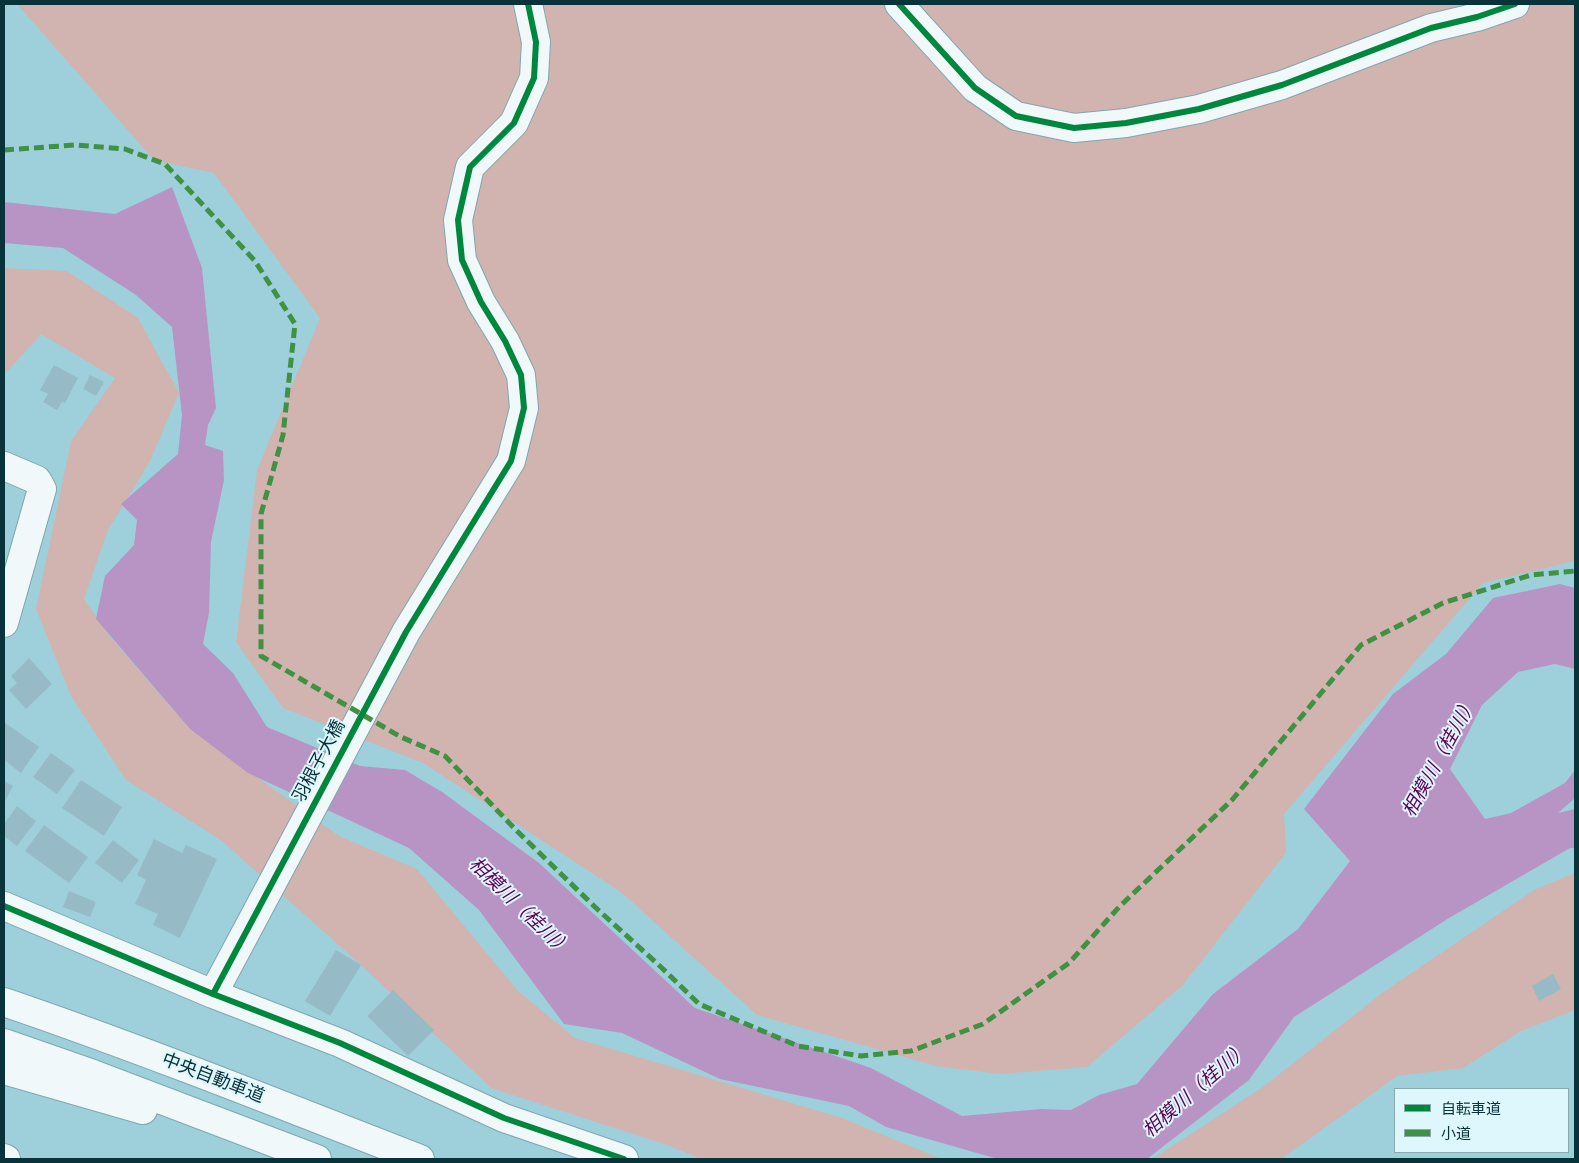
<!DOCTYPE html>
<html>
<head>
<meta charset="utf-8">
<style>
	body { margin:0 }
	#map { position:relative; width:1579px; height:1163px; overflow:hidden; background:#9dd0da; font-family:"Alegreya Sans","Noto Sans JP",sans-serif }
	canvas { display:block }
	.frame { position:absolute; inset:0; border:5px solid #08333a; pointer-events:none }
	.legend { position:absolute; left:1394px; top:1088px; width:175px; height:65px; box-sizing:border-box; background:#ddf7fc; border:1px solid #88a9ae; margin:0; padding:6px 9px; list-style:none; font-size:15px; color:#08333a }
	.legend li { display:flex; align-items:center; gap:10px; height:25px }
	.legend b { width:25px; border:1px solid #88a9ae }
</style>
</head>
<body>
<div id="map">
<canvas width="1579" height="1163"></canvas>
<div class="frame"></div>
<ul class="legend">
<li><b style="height:6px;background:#00873e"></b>自転車道</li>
<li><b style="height:6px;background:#409143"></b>小道</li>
</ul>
</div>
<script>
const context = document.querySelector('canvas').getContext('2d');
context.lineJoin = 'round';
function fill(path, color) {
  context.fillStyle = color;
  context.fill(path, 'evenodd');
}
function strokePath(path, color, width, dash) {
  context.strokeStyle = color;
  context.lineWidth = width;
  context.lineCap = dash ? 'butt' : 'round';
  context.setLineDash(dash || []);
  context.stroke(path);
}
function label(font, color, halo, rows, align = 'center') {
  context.font = font + ' "Alegreya Sans","Noto Sans JP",sans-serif';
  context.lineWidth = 4;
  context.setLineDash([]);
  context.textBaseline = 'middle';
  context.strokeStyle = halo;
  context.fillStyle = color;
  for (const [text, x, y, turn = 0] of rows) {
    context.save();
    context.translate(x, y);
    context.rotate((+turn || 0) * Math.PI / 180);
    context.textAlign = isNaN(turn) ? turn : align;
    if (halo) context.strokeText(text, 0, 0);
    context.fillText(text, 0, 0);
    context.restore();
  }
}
const green = new Path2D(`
	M17,4h1558v557l-92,22 -199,231 2,39 -104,133 -95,81 -87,7 -64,-8 -179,-51 -136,-123 -198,-129 -140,-55 -47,-66 21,-172 63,-152 -106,-145 -60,-13z
	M4,268l63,3 71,47 41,75 -29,68 -42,69 -24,69 23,34 83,96 149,107 78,33 101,122 57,47 267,80 100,41h-241l-34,-14 -176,-57 -130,-123 -139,-124 -96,-61 -55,-84 -35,-87 35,-168 44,-63 -74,-44 -37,41z
	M1575,873v137l-54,21 -58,37 -66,8 -116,83h-129l111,-72 119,-94 152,-103z`);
const water = new Path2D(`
	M172,187l30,81 14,140 -8,17 -3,20 18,6 1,29 -13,62 -2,71 -6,31 30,29 34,54 93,39 45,4 37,22 97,71 156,145 176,60 91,48 79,-7 30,1 28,-15 38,-11 76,-90 85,-65 52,-68 -46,-52 89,-115 53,-40 47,-56 67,-14 15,4v81l-20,-5 -37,8 -36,33 -32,64 35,50 26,-6 54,-30 10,-13v28l-17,15 17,-4v39h-5l-121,70 -155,99 -45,63 -102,79h-149l-112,-32 -37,-21 -129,-27 -98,-46 -58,-9 -85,-114 -70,-62 -161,-75 -58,-44 -94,-110 9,-43 29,-31 3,-25 -16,-16 57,-50 4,-39 -10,-88 -36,-32 -73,-47 -59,-5v-41l111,12z`);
const building = new Path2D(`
	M54,365l24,13 -13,25 -3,-1 -5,8 -14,-8 5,-8 -8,-4z
	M90,375l14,7 -8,14 -13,-7z
	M29,658l23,26 -26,25 -17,-19 8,-7 -6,-7z
	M4,722l35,25 -18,26 -17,-13z
	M51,753l24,17 -18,24 -24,-17z
	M81,780l41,27 -18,29 -42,-28z
	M4,781l9,5 -9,17z
	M17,806l19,15 -19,25 -13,-10v-12z
	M44,825l44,32 -19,26 -44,-32z
	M154,839l28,14 4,-8 31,14 -37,79 -27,-13 5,-11 -23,-10 11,-24 -9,-5z
	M113,840l26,20 -17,23 -27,-20z
	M69,891l27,11 -6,15 -27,-10z
	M336,950l25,15 -31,51 -25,-15z
	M1553,974l8,15 -22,12 -7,-15z
	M393,990l41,40 -26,26 -41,-40z`);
const minor = new Path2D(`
	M899,4l76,84 41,28 58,12 52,-5 73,-14 83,-24 149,-57 46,-11 38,-13
	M4,466l33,14 5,9 -38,134
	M4,906l209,88 127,49 164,75 120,41
	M213,994l193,-362 105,-171 13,-53 -3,-33 -16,-34 -24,-39 -19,-42 -4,-40 12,-53 44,-44 20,-45 2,-36 -8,-38
	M4,1158l2,1`);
const highway = new Path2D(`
	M4,1002c140,48 278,103 416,157
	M4,1043l89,31 224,85
	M4,1070l139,40`);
const quiet = new Path2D(`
	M4,150l71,-5 50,4 40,15 90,97 40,63 -12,111 -22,79v142l140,81 44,19 72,75 78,76 67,61 37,36 99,42 63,10 50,-5 72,-27 86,-61 50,-56 113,-107 129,-155 82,-42 88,-28 44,-4`);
const cycleway = new Path2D(`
	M899,4l76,84 41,28 58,12 52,-5 73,-14 83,-24 149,-57 46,-11 38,-13
	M4,906l209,88 127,49 164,75 120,41
	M213,994l193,-362 105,-171 13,-53 -3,-33 -16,-34 -24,-39 -19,-42 -4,-40 12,-53 44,-44 20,-45 2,-36 -8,-38`);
const streetNames = [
	["羽根子大橋",319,761,-62],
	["中央自動車道",213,1078,21]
];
const waterNames = [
	["相模川（桂川）",1440,757,-61],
	["相模川（桂川）",520,907,44],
	["相模川（桂川）",1196,1090,-41]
];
fill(green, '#d1b4af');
fill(water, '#b894c4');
fill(building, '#96bbc7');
strokePath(minor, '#7ea7af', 30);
strokePath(highway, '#7ea7af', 30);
strokePath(minor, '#f0f8f9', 28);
strokePath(highway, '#f0f8f9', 28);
strokePath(quiet, '#409143', 5, [10, 5]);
strokePath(cycleway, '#00873e', 6);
label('18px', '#08333a', '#ddf7fc', streetNames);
label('italic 19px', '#60005a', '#ddf7fc', waterNames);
</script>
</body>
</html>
